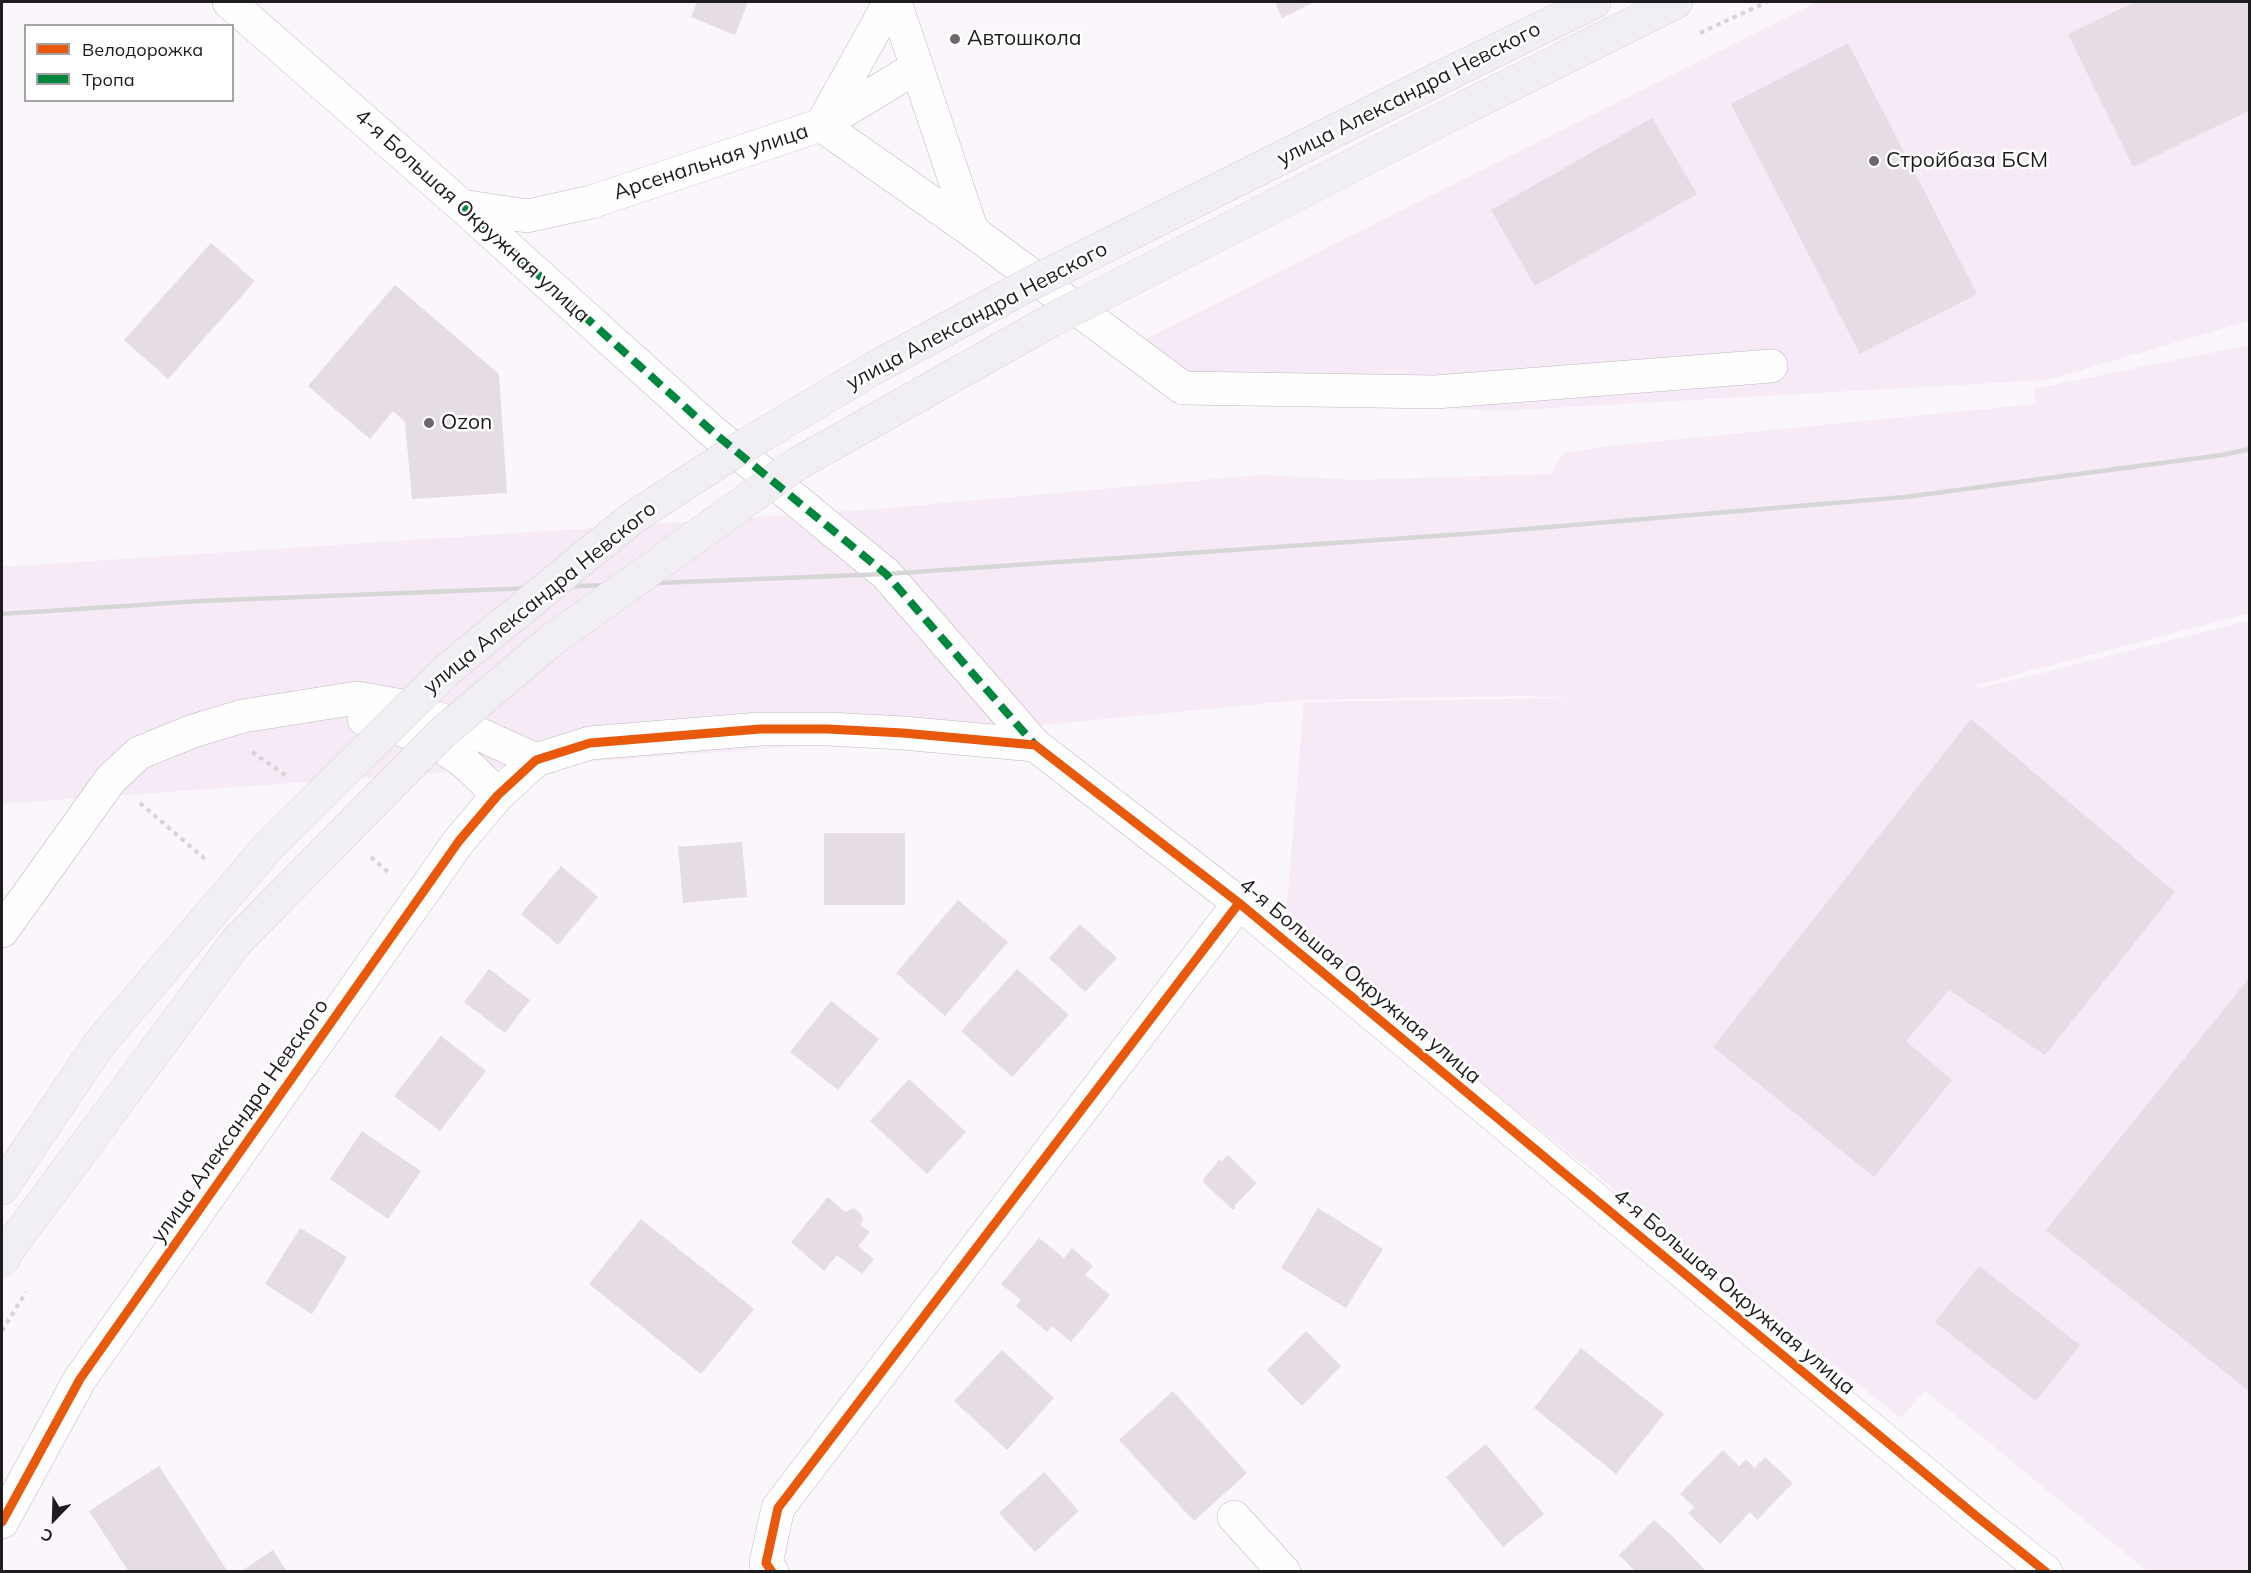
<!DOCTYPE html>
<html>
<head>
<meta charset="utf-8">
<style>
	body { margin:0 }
	#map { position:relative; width:2251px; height:1573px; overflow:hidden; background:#fbf6fb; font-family:Mulish,sans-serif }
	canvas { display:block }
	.frame { position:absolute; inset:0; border:3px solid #1f1c1f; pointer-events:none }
	.legend { position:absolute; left:24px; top:24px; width:210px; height:78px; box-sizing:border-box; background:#fff; border:2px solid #a5a4a5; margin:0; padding:8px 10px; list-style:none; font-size:18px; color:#1f1c1f }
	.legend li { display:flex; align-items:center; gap:12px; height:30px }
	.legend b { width:30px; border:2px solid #a5a4a5 }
	.north { position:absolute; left:24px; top:1489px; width:60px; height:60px; -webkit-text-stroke:4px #fff; paint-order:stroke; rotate:203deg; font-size:16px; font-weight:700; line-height:24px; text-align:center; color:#1f1c1f }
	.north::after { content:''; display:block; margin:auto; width:21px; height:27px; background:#1f1c1f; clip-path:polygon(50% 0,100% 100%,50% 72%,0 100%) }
</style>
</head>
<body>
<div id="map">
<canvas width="2251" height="1573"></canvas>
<div class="frame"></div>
<ul class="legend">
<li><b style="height:8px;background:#e8590c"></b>Велодорожка</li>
<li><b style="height:8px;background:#00873e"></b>Тропа</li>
</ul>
<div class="north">С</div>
</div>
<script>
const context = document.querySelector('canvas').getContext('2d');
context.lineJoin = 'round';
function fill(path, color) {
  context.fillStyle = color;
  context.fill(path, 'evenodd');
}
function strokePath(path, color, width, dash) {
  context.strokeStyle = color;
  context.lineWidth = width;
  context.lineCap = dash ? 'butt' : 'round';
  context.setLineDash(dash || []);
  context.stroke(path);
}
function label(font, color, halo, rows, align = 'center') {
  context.font = font + ' Mulish,sans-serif';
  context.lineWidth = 5;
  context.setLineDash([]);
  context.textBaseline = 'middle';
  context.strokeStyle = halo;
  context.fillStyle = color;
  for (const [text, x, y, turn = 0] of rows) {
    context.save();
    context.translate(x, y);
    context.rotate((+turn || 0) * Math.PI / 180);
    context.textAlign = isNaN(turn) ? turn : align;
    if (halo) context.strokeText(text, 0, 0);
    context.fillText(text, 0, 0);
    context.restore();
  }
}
const built = new Path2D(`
	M1817,2h432v319l-203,59 -547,31 -336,-18 -48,-39z
	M2249,345v268l-273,72 4,3 34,-8 235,-59v950h-102l-222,-180 -24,27 -616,-492 19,-224 271,-4 -50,-2 -223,4 -415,40 -885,64v-237l863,-57 396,-35 96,5 194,-6 12,-21 57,-8 416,-41 -2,-15z`);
const building = new Path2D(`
	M697,2h51l-13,33 -44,-18z
	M1275,2h39l-32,16z
	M2135,2h115v108l-117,57 -65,-133z
	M1848,43l129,251 -117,60 -129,-250z
	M1652,118l45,76 -162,92 -44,-76z
	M211,243l44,38 -87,98 -44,-39z
	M395,285l104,89 8,119 -95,6 -7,-77 -12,-11 -23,28 -62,-53z
	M1971,719l204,173 -130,163 -96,-65 -43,51 46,39 -78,97 -161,-130z
	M824,833h81v72h-81z
	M742,842l5,55 -64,6 -5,-56z
	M561,866l37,31 -40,48 -37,-31z
	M958,900l50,42 -63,74 -49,-43z
	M1080,924l37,34 -32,34 -36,-34z
	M489,969l41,31 -25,33 -41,-31z
	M1017,969l52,46 -57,62 -51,-46z
	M2250,977v415l-204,-162z
	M831,1001l48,38 -41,51 -48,-38z
	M441,1036l45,35 -46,60 -46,-35z
	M909,1079l57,53 -39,42 -57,-53z
	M362,1131l59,40 -33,48 -58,-40z
	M1228,1155l29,28 -23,23 2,1 -3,3 -31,-29 17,-21 3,1z
	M828,1197l17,15 9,-4 8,7 1,6 -3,4 10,7 -12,14 16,13 -12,15 -25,-19 -13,16 -33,-29z
	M1318,1208l65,41 -37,59 -65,-40z
	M641,1219l113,90 -53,65 -112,-90z
	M300,1228l47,29 -35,57 -47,-30z
	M1039,1238l25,20 8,-10 21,18 -8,9 25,20 -39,47 -19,-16 -5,6 -31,-26 5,-6 -20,-16z
	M1979,1266l101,79 -44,56 -101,-79z
	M1306,1331l35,35 -39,40 -35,-36z
	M1581,1348l83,66 -48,60 -82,-66z
	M1002,1350l52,48 -47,52 -53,-49z
	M1173,1391l74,82 -53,48 -75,-81z
	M1486,1444l58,70 -41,33 -57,-70z
	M1723,1450l16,16 7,-7 8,9 11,-11 28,26 -36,37 -7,-8 -30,32 -32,-31 6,-6 -14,-13z
	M159,1466l69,106h-99l-40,-61z
	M1044,1472l35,39 -44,41 -36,-39z
	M1654,1520l18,16 35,36h-71l-17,-17z
	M273,1550l14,22h-47z`);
const path = new Path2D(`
	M1700,33l67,-31
	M252,752l36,25
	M140,803l65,56
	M371,857l19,17
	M2,1331l24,-39`);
const minor = new Path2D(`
	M229,2l233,204 252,227 172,141 149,171
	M895,2l77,229
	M822,124l68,-122
	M821,125l151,106 211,157 252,4 336,-26
	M462,206l65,10 64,-14 230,-77 96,-58
	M364,719c28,8 59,16 84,32 19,11 35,29 50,44
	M2,931l109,-152 28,-26 54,-22 50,-15 114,-18 51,9 73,28 55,25
	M1234,1517l50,55
	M2,1522l78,-143 379,-538 39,-46 38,-35 54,-17 170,-14h68l75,4 132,12 204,158 737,613 70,56
	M772,1572l-6,-9 12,-55 461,-605`);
const major = new Path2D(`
	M1442,77l152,-75
	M1466,107l210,-105
	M2,1188l98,-145 168,-196`);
const rail = new Path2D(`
	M2,614l198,-13 686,-27 592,-41 427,-36 317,-42 28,-6`);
const majorBridge = new Path2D(`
	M268,847l178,-176 185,-152 98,-64 145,-87 154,-83 414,-208
	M2,1262l5,-11 229,-309 206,-209 110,-93 245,-176 255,-144 414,-213`);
const quiet = new Path2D(`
	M462,206l252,227 172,141 149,171`);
const cycleway = new Path2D(`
	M2,1522l78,-143 379,-538 39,-46 38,-35 54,-17 170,-14h68l75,4 132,12 204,158 737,613 70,56
	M772,1572l-6,-9 12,-55 461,-605`);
const markers = [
	[955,39,6,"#6c686c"],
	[1874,161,6,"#6c686c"],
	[429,423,6,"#6c686c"]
];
const poiNames = [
	["Автошкола",967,39],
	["Стройбаза БСМ",1886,161],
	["Ozon",441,423]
];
const streetNames = [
	["улица Александра Невского",1409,94,-27],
	["Арсенальная улица",711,162,-18],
	["4-я Большая Окружная улица",472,216,42],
	["улица Александра Невского",977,316,-28],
	["улица Александра Невского",540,598,-39],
	["4-я Большая Окружная улица",1360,981,40],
	["улица Александра Невского",240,1121,-55],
	["4-я Большая Окружная улица",1734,1292,40]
];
fill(built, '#f5eaf5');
fill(building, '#e5dce5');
strokePath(minor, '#bdb9bd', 34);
strokePath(major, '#d5d3d5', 34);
strokePath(path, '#d6d5d6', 4, [4.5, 4.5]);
strokePath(minor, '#fefefe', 33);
strokePath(major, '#f1eff4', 33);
strokePath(rail, '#d6d6d6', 4.5);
strokePath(majorBridge, '#d5d3d5', 34, []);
strokePath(majorBridge, '#f1eff4', 33);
strokePath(quiet, '#00873e', 8, [15, 8]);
strokePath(cycleway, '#e8590c', 9);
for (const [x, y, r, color] of markers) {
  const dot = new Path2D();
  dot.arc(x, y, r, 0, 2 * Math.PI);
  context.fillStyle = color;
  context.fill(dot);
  strokePath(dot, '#fff', 2);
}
label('21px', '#1f1c1f', '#fff', poiNames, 'left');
label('21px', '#1f1c1f', '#fff', streetNames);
</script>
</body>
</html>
